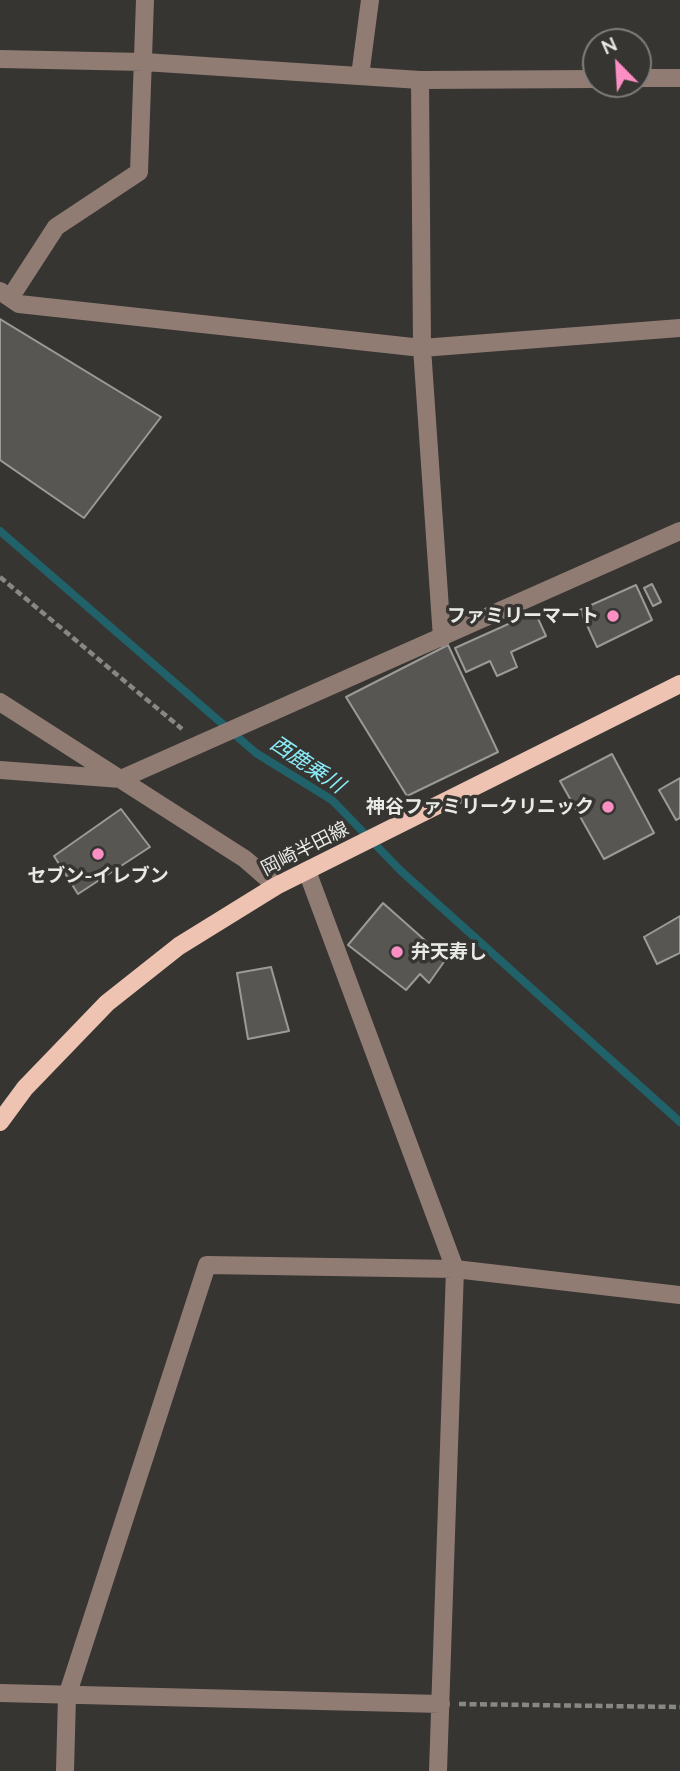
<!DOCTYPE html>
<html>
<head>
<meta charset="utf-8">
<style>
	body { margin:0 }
	#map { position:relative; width:680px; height:1771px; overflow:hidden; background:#363532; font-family:Mulish,sans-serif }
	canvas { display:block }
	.north { position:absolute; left:582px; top:28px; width:70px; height:70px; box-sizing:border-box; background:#363532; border:2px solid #7e7d7a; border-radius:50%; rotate:336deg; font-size:19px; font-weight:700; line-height:28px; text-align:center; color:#e9e9e6 }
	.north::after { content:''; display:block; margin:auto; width:24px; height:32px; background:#fb8fc4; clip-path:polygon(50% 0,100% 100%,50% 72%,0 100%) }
</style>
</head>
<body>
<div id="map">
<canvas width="680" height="1771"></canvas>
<div class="north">N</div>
</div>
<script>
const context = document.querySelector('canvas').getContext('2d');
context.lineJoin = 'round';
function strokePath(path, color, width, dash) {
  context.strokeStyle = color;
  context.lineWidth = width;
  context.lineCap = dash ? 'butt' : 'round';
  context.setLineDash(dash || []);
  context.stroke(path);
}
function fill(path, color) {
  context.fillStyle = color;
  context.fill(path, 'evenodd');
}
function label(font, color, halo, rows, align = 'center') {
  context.font = font + ' Mulish,"Noto Sans JP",sans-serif';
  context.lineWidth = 7;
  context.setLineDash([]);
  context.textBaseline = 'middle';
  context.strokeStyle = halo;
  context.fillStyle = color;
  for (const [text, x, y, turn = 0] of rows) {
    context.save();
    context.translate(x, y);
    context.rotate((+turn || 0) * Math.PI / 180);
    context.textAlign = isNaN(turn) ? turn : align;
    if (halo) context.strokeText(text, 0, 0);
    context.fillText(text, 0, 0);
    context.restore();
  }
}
const stream = new Path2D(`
	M0,531l256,222 76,47 69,71 279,251`);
const building = new Path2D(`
	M0,319l161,98 -77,101 -84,-58z
	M652,584l9,18 -8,4 -9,-18z
	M636,585l16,35 -55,27 -17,-37z
	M535,612l11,24 -35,16 6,15 -20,9 -7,-15 -24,11 -11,-24z
	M448,645l50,107 -91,44 -61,-99z
	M612,754l42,79 -50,26 -44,-78z
	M680,778v40l-4,2 -17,-30z
	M121,809l29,38 -72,47 -24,-38z
	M383,903l63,56 -17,24 -9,-9 -14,16 -58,-45z
	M680,916v37l-23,11 -13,-27z
	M271,967l18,64 -41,8 -11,-66z`);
const path = new Path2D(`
	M0,577l182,152
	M459,1704l221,3`);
const minor = new Path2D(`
	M0,59l144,3 276,18 176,-1
	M360,76l10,-76
	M638,78h42
	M420,80l2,268 20,290
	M0,291l19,13 403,44 258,-20
	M10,298l46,-71 83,-55 6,-172
	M0,702l245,157 31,27
	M0,770l121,9 559,-248
	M307,871l148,398 -17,502
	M0,1693l441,11
	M65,1771l2,-75 140,-431 248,4 225,26`);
const major = new Path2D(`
	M0,1122l25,-34 82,-85 72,-57 97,-60 404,-202`);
const markers = [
	[613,616,7,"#fb8fc4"],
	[608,807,7,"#fb8fc4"],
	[98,854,7,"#fb8fc4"],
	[397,952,7,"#fb8fc4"]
];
const poiNames = [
	["ファミリーマート",599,616],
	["神谷ファミリークリニック",594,807],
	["セブン-イレブン",98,876,"center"],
	["弁天寿し",411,952,"left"]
];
const streetNames = [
	["岡崎半田線",305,849,-27]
];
const waterNames = [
	["西鹿乗川",307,765,34]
];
strokePath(stream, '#216169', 8);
fill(building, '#585653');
strokePath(building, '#9b9a96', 2);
strokePath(path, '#878784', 4.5, [7, 3.5]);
strokePath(minor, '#917c74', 18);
strokePath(major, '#eec3b1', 18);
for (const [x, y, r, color] of markers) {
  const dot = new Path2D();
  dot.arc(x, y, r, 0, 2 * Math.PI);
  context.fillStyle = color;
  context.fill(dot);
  strokePath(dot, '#363532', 2.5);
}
label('bold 19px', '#e9e9e6', '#363532', poiNames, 'right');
label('19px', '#e9e9e6', '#363532', streetNames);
label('italic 21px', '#8aedfa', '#363532', waterNames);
</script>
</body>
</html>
